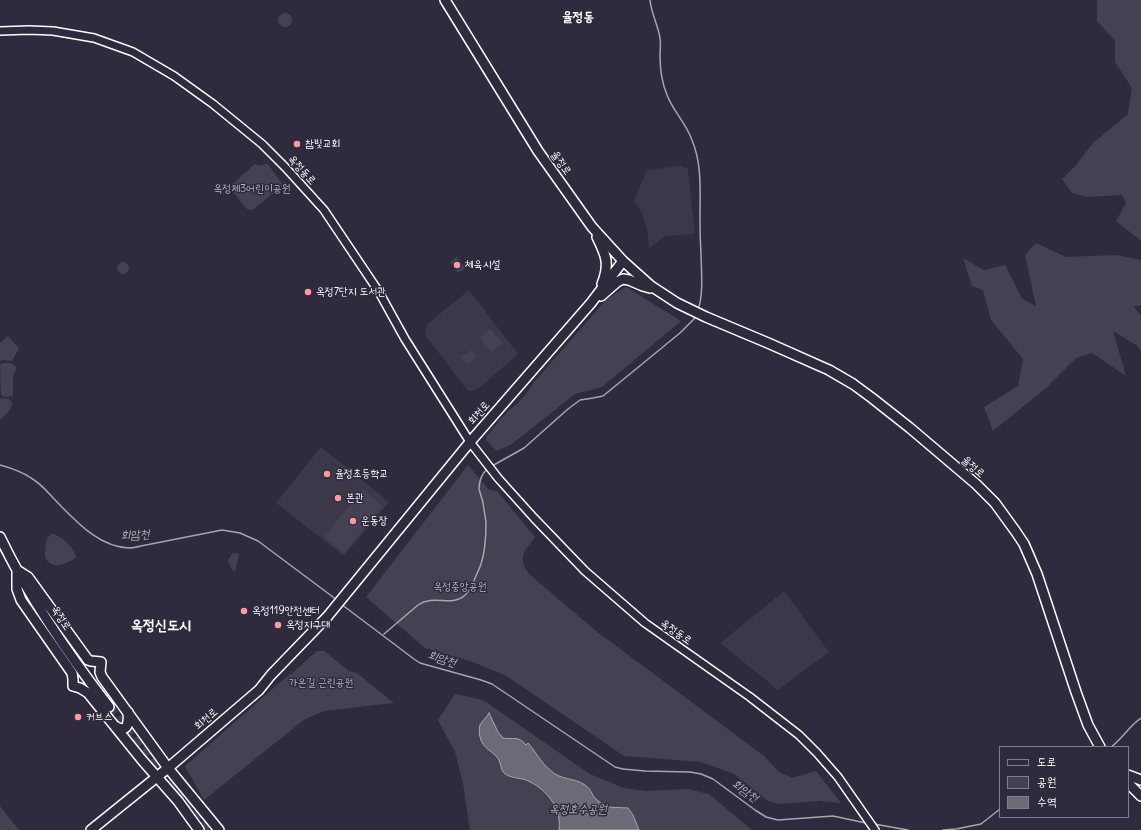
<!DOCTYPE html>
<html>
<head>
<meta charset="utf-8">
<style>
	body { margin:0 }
	#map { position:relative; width:1141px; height:830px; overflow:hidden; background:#2f2a3d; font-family:Delius,"Poor Story",sans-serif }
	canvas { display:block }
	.legend { position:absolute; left:999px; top:746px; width:130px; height:72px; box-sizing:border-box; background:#2f2a3d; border:1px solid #827f8b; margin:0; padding:5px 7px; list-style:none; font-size:12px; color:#fff }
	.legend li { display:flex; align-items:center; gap:8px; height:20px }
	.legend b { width:20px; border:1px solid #827f8b }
</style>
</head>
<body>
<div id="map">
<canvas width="1141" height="830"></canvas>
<ul class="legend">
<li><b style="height:5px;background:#2f2a3d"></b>도로</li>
<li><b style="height:11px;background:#464152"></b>공원</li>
<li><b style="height:11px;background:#6d6a77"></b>수역</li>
</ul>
</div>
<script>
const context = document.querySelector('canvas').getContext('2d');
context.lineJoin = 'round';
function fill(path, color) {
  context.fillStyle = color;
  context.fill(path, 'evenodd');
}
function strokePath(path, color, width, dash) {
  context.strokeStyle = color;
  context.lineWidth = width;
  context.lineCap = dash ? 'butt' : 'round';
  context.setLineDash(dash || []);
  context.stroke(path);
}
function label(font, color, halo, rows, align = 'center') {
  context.font = font + ' Delius,"Poor Story",sans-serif';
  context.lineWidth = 3;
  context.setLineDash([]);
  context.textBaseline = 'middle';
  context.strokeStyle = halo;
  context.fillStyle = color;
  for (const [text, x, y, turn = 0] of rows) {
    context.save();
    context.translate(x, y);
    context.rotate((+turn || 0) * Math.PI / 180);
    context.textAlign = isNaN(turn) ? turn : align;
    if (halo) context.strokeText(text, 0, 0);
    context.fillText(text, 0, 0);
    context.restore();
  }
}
const built = new Path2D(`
	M680,166l8,3 7,65 -30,2 -16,12 -2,-19 -5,-16 -8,-12 13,-31z
	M469,290l49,64 -41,36 -9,1 -43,-56 2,-11z
	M321,447l68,55 -45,54 -68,-53z
	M784,591l45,61 -51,38 -58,-47z`);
const green = new Path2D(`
	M1097,0h44v241l-25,-20 10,-18 -4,-8 -35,2 -15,-4 -10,-14 14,-14 17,-22 35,-29 4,-26 -17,-26v-21l-18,-20z
	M278 20a7 7 0 1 1 14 0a7 7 0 1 1-14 0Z
	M267,163l16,22 -29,24 -4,1 -3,-1 -18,-22 26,-23 6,2z
	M1036,243l30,14 50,-2 25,5v45l-7,1 2,4 5,6v35l-5,-6 -23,-14 13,45 -34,-23 -16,5 -30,30 -53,43 -9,-24 34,-21 5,-27 -32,-39 -8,-30 -11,-4 -9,-28 21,12 21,-5 17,34 14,7 -11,-51z
	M457,257l8,11 -7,5 -8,-11z
	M117 268a6 6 0 1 1 12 0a6 6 0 1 1-12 0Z
	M626,287l55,34 -79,66 -27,7 -63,50 -16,7 -9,-10 -1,-4 21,-25 11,-9 11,-13 4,-7 73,-83z
	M490,329l5,5 -1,2 4,1 5,6 -12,9 -11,-14z
	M8,336l11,12 -7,13 -9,-1 -3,1v-18z
	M471,350l6,7 -10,8 -6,-8z
	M4,363h7l6,4 -4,10v19l-8,1 -4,-2 -1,-31z
	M3,398l6,1 3,4c0,6 -7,13 -12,17v-21z
	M468,465l21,25 8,1 38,46c-11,16 -18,18 -6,37l67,57 168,125 15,16 13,6 24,-7 25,32 -21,-2 -41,3 -11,-3 -34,-27 -33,-12 -77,-6 -119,-81 -35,-14 -45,-13 -59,-51z
	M363,490l20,16 -39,47 -20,-17z
	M52,534c9,1 23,15 24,23l-2,2c-7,3 -17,10 -24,4 -3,-2 -5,-4 -5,-8 0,-6 1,-12 2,-17z
	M233,553l6,1 -4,17 -3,-1 -4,-10z
	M317,651h7l25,20 8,2 37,30 -70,8 -19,8 -101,81 -19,-34 100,-88c12,-8 21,-18 32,-27z
	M455,694l28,6 107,74 34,14 23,3 40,-2 22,5 43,36h-282l-7,-47 -8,-31 -17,-32z
	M0,806l19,24h-19z`);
const water = new Path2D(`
	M489,713l9,19 5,6c10,2 15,-3 23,7l2,-2c8,9 13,20 22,27 12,11 23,7 35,15 5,3 6,7 9,12 4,4 8,7 12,10l22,1 5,7 6,15h-80c3,-22 -13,-42 -33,-50 -6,-2 -15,-2 -21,-6 -4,-3 -4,-9 -6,-14 -6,-10 -16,-10 -19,-23 -1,-4 -1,-8 0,-12 2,-4 7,-8 9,-12z`);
const stream = new Path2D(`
	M650,0c1,13 8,25 10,38 1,6 0,12 0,18 0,13 2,27 7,39 6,16 19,28 25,45 10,24 8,50 8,75 0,12 0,25 1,37 0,16 3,43 -3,57
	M0,465c11,3 21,6 31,13 11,6 18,16 27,25 19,19 41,44 71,45 3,0 8,-1 12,-2l81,-16 18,3 18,8 79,59
	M492,466l32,-18 44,-39 12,-9 13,-2 10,-2 77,-63 14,-14 1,-3
	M341,604l73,55 6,4 61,17 11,4 123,83 8,2 22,2 45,1 11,2 12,5 42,31 11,7 12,3 55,-4 33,7
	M384,634l34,-29c16,-11 33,2 46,-9 5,-4 7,-10 10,-15 2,-6 5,-11 7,-17 4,-12 5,-30 5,-42 -1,-6 -2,-13 -3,-19 -1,-5 -3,-10 -4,-14 0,-7 3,-15 8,-20
	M1111,747c11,-8 18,-21 30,-29
	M874,824l34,6
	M943,830l13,-1 25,-5 19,-15`);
const majorTunnel = new Path2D(`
	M109,707l100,123`);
const minor = new Path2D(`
	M0,31l29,-1 24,1 41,7 39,14 41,24 39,28 49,40 23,23 39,43 55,82 26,47 65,103 28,36 36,40 51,53 60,52 105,74 49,38 18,18 21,24 37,53`);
const major = new Path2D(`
	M445,0l93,151 54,76 31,34 28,25 26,17 29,14 62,26 61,27 24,14 19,14 38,30 66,56 19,19 21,29 8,12 13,30 39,118 12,33 12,22
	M597,237c9,18 13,27 5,47
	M601,296l16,-14 6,-3 6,1 14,6 7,2
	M0,537c29,61 68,117 109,170
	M17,570l11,7 60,83 3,1 10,1 -1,10 2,5 66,91 51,62
	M17,570v19l4,11 51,73 1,6v7l7,2 8,5 54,67 36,41 21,29
	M115,726c13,8 14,-3 13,-14
	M1128,775l13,5
	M1128,783l13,13
	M91,830l77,-62 91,-78 12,-15 56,-58 143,-175 121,-139 32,-42`);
const markers = [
	[297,144,4,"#ff9aa2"],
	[457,265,4,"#ff9aa2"],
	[308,292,4,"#ff9aa2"],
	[327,474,4,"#ff9aa2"],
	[338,498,4,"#ff9aa2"],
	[353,521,4,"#ff9aa2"],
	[244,611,4,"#ff9aa2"],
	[278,625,4,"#ff9aa2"],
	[78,717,4,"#ff9aa2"]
];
const poiNames = [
	["참빛교회",305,144],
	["체육시설",465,265],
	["옥정7단지 도서관",316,292],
	["율정초등학교",335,474],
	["본관",346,498],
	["운동장",361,521],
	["옥정119안전센터",252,611],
	["옥정지구대",286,625],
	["커브스",86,717]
];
const streetNames = [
	["율정로",561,163,55],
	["옥정동로",302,170,48],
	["회천로",479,413,-49],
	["율정로",973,467,41],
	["옥정로",61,618,57],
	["옥정동로",676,632,35],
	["회천로",206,719,-41]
];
const parkNames = [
	["옥정제3어린이공원",252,189],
	["옥정중앙공원",460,587],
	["가온길 근린공원",321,683]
];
const waterNames = [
	["회암천",135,535,-3],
	["회암천",442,659,18],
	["회암천",745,791,36],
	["옥정호수공원",578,810]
];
const quarterNames = [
	["율정동",578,17]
];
const districtNames = [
	["옥정신도시",161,626]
];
fill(built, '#3c3749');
fill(green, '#464152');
fill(water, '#6d6a77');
strokePath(water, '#a7a6ad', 1);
strokePath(stream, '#a7a6ad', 1.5);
strokePath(majorTunnel, '#443f50', 9, [9, 4.5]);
strokePath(minor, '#fff', 10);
strokePath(major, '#fff', 12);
strokePath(minor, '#2f2a3d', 7);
strokePath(major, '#2f2a3d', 9);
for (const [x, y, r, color] of markers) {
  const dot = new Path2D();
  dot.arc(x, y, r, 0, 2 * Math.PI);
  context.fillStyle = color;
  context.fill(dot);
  strokePath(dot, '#2f2a3d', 1.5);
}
label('11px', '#fff', '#2f2a3d', poiNames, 'left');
label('11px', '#fff', '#2f2a3d', streetNames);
label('11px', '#b5b3ba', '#2f2a3d', parkNames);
label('italic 12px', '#b6b4bb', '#2f2a3d', waterNames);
label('bold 13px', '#fff', '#2f2a3d', quarterNames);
label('bold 15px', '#fff', '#2f2a3d', districtNames);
</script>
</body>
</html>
